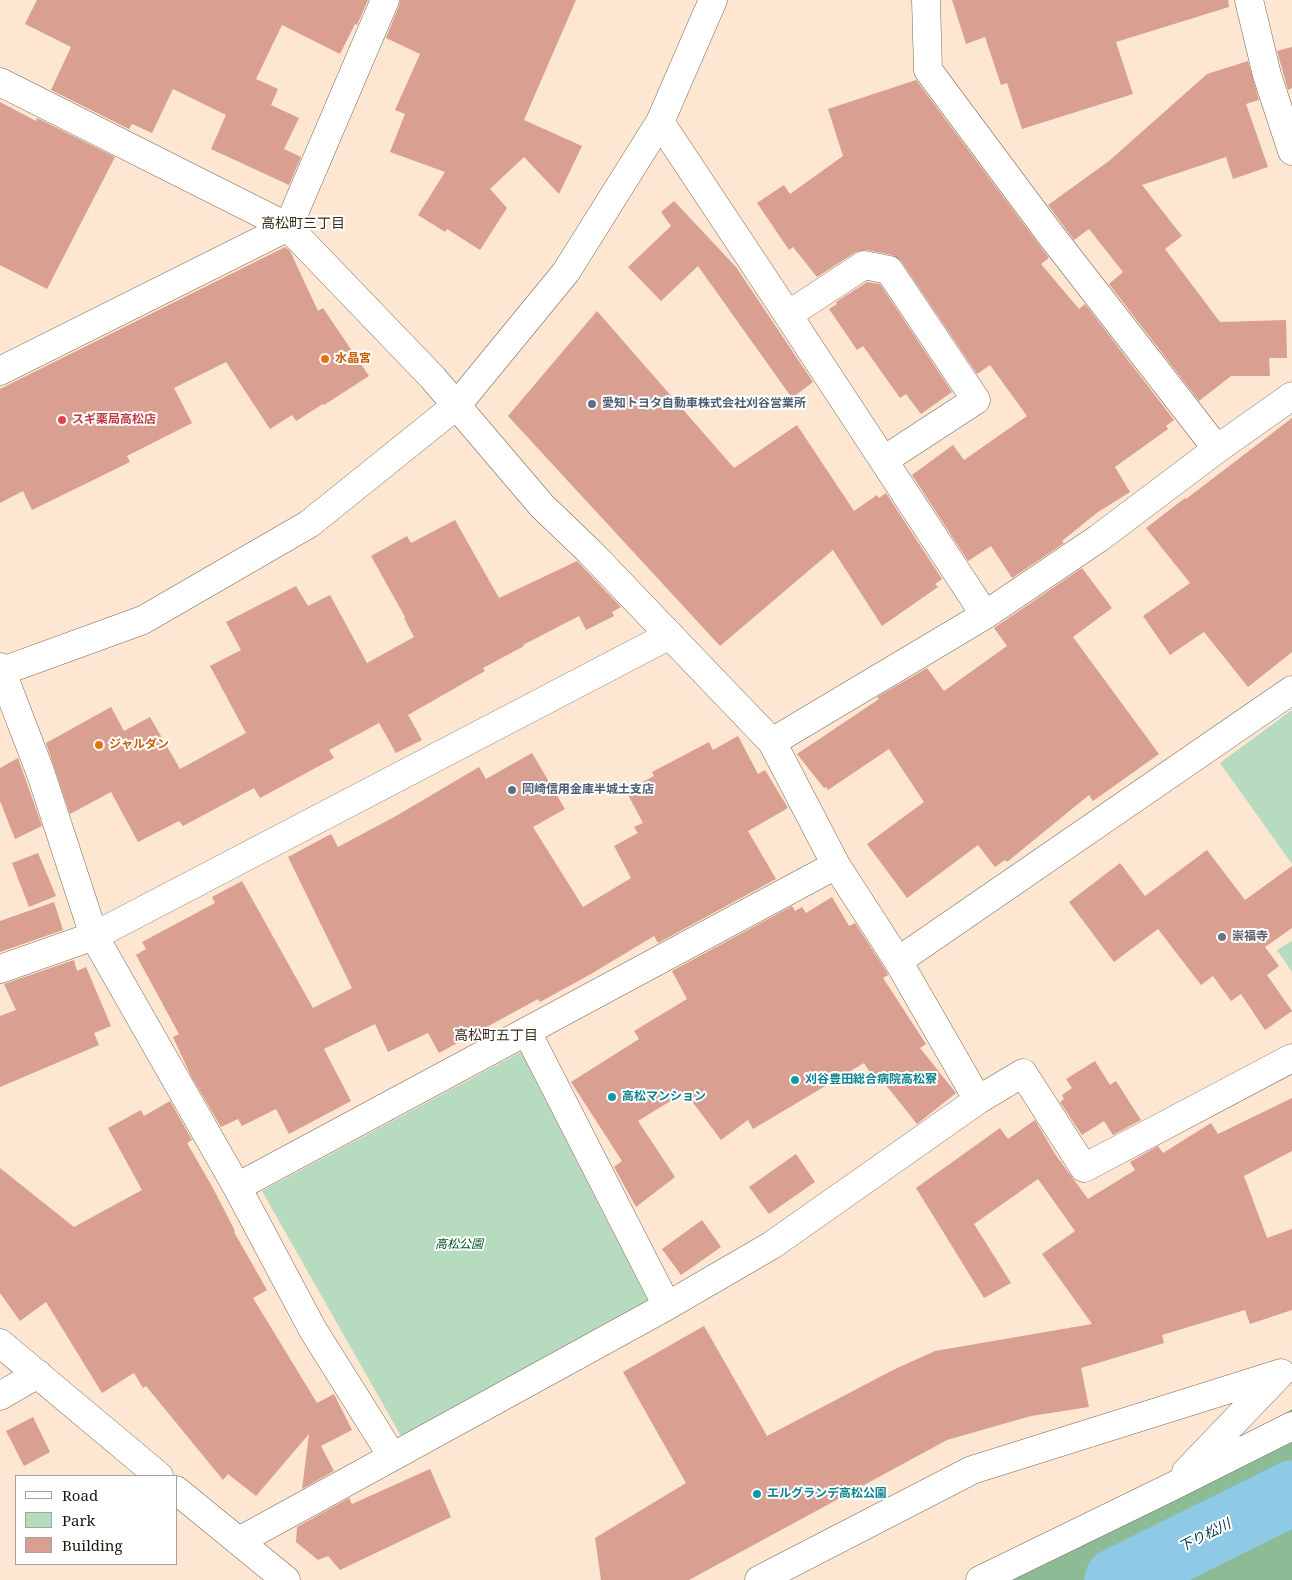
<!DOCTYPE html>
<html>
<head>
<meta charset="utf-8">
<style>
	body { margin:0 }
	#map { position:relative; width:1292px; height:1580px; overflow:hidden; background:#fde6d2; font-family:"Noto Serif",serif }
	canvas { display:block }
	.legend { position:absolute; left:15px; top:1475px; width:162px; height:90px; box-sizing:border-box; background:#fff; border:1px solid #a5a29f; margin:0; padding:6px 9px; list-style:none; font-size:15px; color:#1e170f }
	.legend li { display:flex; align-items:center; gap:10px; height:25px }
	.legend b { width:25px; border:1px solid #a5a29f }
</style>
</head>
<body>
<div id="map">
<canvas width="1292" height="1580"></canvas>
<ul class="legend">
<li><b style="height:6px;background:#fff"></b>Road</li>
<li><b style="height:14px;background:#b7dbbe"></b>Park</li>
<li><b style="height:14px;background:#d99f91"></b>Building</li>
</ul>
</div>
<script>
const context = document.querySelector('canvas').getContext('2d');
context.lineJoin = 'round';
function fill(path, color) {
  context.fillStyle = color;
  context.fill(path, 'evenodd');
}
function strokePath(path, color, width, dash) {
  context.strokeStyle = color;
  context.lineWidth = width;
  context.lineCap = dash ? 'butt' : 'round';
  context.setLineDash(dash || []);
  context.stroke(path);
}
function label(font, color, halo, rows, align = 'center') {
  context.font = font + ' "Noto Serif","Noto Sans JP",serif';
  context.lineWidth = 4;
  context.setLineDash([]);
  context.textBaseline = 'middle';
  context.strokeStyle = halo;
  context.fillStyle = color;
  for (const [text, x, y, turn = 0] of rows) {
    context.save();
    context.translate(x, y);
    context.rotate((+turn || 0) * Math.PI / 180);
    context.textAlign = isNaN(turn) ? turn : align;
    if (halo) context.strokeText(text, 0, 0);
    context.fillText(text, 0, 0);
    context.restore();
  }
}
const green = new Path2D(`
	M1292,710v154l-72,-101z
	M1292,941v31l-15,-22z
	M521,1052l127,249 -247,135 -139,-245z`);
const forest = new Path2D(`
	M1292,1409v171h-308l187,-93z`);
const river = new Path2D(`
	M1117,1580l175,-87`);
const building = new Path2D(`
	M37,0h331l-11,25 -2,-1 -15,30 -58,-29 -26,54 22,10 -7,16 28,13 -15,31 17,8 -12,28 -78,-36 15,-34 -53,-26 -21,44 -20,-9 -3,5 -78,-39 20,-43 -46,-23z
	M400,0h176l-52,120 58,26 -23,48 -35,-37 -34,32 17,19 -27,42 -33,-21 -2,3 -27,-17 27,-43 -55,-20 15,-38 -10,-4 25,-56 -34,-16 13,-32z
	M952,0h276l1,7 -113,35 17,52 -111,35 -15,-46 -6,2 -16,-48 -19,7z
	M1292,47v41l-4,2 -11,-39z
	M1248,61l11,39 -13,4 22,63 -35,12 -7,-22 -84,28 40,51 -17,13 55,73 66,-2 1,38h-18l1,18h-39l-32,25 -90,-117 14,-12 -34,-43 -15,11 -26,-35 61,-44 98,-87z
	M916,80l133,178 -8,6 38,45 6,-5 89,116 -8,6 2,3 -53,38 15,25 -32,20 -36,29 2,2 -52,35 -21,-32 -23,15 -56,-86 41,-30 11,15 63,-44 -37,-51 -13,9 -76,-113 -9,-6 -25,-5 -11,2 -39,25 -24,-30 -4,3 -32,-47 27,-18 6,9 53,-38 -15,-47z
	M0,102l36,19 1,-3 78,39 -68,132 -47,-24z
	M674,201l62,66 77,115 -21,16 -94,-132 -37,35 -33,-34 43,-41 -10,-14z
	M285,247l5,4 28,60 5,-3 46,68 -45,29 -1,-1 -27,17 -4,-6 -22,14 -44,-67 -52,26 18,35 -65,33 3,6 -98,48 -9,-19 -23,12v-114z
	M867,282l13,2 72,108 -31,22 -15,-20 -6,4 -37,-52 -6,4 -28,-41 8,-5 -1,-2z
	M597,311l137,157 63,-43 57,86 23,-16 2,3 7,-5 56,86 -7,5 3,3 -56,39 -49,-76 -113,96 -212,-230z
	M1292,418v234l-44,35 -44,-55 -34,23 -27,-39 47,-33 -44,-55 39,-30 1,1z
	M455,520l44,78 78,-37 44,46 -9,5 2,4 -28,14 -7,-14 -56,29 1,1 -41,22 2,3 -77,44 14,25 -26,13 -17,-30 -50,27 5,8 -74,40 -6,-10 -71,38 -4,-5 -41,21 -27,-50 -41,22 -24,-71 65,-36 13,24 26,-14 30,52 66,-36 -36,-67 31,-16 -15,-28 70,-36 12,20 22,-11 37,68 47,-26 -10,-19 1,-1 -34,-61 36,-20 4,7z
	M1082,568l30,40 -39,29 86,117 -66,47 -4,-6 -82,67 -2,-2 -10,7 -17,-22 -71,53 -40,-54 57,-42 -35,-53 -61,41 -2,-3 -2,1 -27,-34 82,-55 -2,-2 50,-29 17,23 63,-45 -13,-18z
	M738,736l20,38 7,-4 23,38 -40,23 28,48 -118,64 -4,-7 -63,38 -51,28 -2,-3 -99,54 -11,-20 -40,19 -13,-28 -51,25 27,52 -62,33 -13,-25 -34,17 -4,-7 -17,8 -30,-51 -18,-39 6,-3 -43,-79 10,-6 -4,-7 73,-39 -3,-6 30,-16 71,127 39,-20 -64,-131 43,-23 7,13 58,-31 83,-49 7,12 46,-26 33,56 -32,18 50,80 48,-29 -17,-32 24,-13 -4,-6 9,-4 -17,-32 28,-15 -2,-4 57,-30 4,8z
	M18,758l24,68 -27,13 -15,-38v-33z
	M1207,850l38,50 47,-34v62l-27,19 14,19 -12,9 25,36 -27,19 -24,-36 -10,7 -18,-25 -12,9 -43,-56 -44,33 -45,-60 51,-39 25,33z
	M38,853l18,43 -27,11 -17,-44z
	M832,897l17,29 6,-3 30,46 3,6 -5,3 43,66 -6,4 36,45 -39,31 -39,-49 -5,2 -9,-14 -111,66 -5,-9 -27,20 -36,-48 -47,29 37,56 -39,30 -22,-40 8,-6 -51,-79 68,-43 -5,-8 53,-32 -15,-28 120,-65 3,5 7,-4 4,6z
	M54,902l9,28 -63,22v-31z
	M74,960l3,11 9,-4 25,59 -17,7 5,12 -99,42v-71l16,-6 -12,-26z
	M1095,1061l15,24 6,-4 25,39 -28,15 -9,-14 -22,14 -22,-33 4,-3 -2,-4 10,-7 -6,-9z
	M1292,1098v53l-48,25 23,62 25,-9v81l-42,14 -5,-14 -83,25 2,8 -83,25 8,39 -58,9 -84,24 -258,140h-88l-6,-42 91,-55 -63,-111 81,-46 63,110 126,-66 42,-19 157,-27 -50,-70 33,-23 -37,-52 -64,45 37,59 -27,15 -68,-110 84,-60 8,11 27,-19 20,34 33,45 47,-29 -5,-8 28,-16 5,7 48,-30 7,11z
	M170,1101l22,39 -5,3 27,47 21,41 -1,1 33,58 -14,8 64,105 17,-9 18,36 -31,16 13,25 -32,18 7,-55 -53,62 -28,-22 -5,6 -77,-94 -3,2 -9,-15 -32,20 -56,-91 -26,19 -20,-28v-125l74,59 68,-37 -34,-62 33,-18 3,6z
	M796,1154l19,28 -46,32 -20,-27z
	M702,1220l19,27 -40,28 -19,-26z
	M33,1417l17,35 -26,14 -18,-35z
	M430,1469l21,48 -111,53 -12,-14 -10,4 -22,-18 1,-15 52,-29 3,6z`);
const minor = new Path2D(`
	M926,0l2,70 122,164 167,215
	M1249,0l18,75 25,76
	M0,82l288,145 145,151 109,128 48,46 182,190 64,123
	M660,122l128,193 197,300
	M788,315l76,-50 25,5 87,130 -92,60
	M0,371l288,-144 97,-227
	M0,667l41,107 53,162 143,251 76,143 79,126
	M0,672l143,-52 166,-96 148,-119 109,-133 94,-150 53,-122
	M772,742l213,-127 114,-77 118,-89 75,-53
	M898,961l394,-271
	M0,969l94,-33 576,-301
	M527,1032l140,274
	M237,1187l599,-322 62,96 80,139 45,-27 61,95 208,-110
	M0,1396l38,-22
	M1186,1472l93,-97
	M239,1541l428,-235 105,-61 206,-145
	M759,1580l213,-110 309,-97
	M980,1580l191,-93 121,-61`);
const major = new Path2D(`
	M0,1343l159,133
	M176,1490l110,90`);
const markers = [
	[325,359,5,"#e8710a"],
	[592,404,5,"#5c6f8a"],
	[62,420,5,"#e0444e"],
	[99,745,5,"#e8710a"],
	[512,790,5,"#5c6f8a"],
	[1222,937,5,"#6b7280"],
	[795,1080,5,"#0f9aa8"],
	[612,1097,5,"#0f9aa8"],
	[757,1494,5,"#0f9aa8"]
];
const foodNames = [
	["水晶宮",335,359],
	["ジャルダン",109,745]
];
const serviceNames = [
	["愛知トヨタ自動車株式会社刈谷営業所",602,404],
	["岡崎信用金庫半城土支店",522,790]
];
const healthNames = [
	["スギ薬局高松店",72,420]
];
const worshipNames = [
	["崇福寺",1232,937]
];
const cultureNames = [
	["刈谷豊田総合病院高松寮",805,1080],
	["高松マンション",622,1097],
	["エルグランデ高松公園",767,1494]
];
const parkNames = [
	["高松公園",459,1245]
];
const neighbourhoodNames = [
	["高松町三丁目",303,224],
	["高松町五丁目",496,1036]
];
const waterNames = [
	["下り松川",1205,1536,-27]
];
fill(green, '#b7dbbe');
fill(forest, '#8cbb96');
strokePath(river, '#8ecae5', 65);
fill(building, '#d99f91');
strokePath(minor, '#7b6856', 29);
strokePath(major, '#7b6856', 29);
strokePath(minor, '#fff', 28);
strokePath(major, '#fff', 28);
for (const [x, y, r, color] of markers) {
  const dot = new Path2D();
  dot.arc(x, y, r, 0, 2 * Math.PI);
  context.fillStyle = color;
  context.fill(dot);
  strokePath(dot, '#fff', 2);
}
label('bold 12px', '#c56008', '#fff', foodNames, 'left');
label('bold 12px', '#4e5e75', '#fff', serviceNames, 'left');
label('bold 12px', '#be3a42', '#fff', healthNames, 'left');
label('bold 12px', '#5b616d', '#fff', worshipNames, 'left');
label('bold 12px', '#0d838f', '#fff', cultureNames, 'left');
label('italic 12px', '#015123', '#fff', parkNames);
label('14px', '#3d2d1c', '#fff', neighbourhoodNames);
label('italic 14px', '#003447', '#fff', waterNames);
</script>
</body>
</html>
